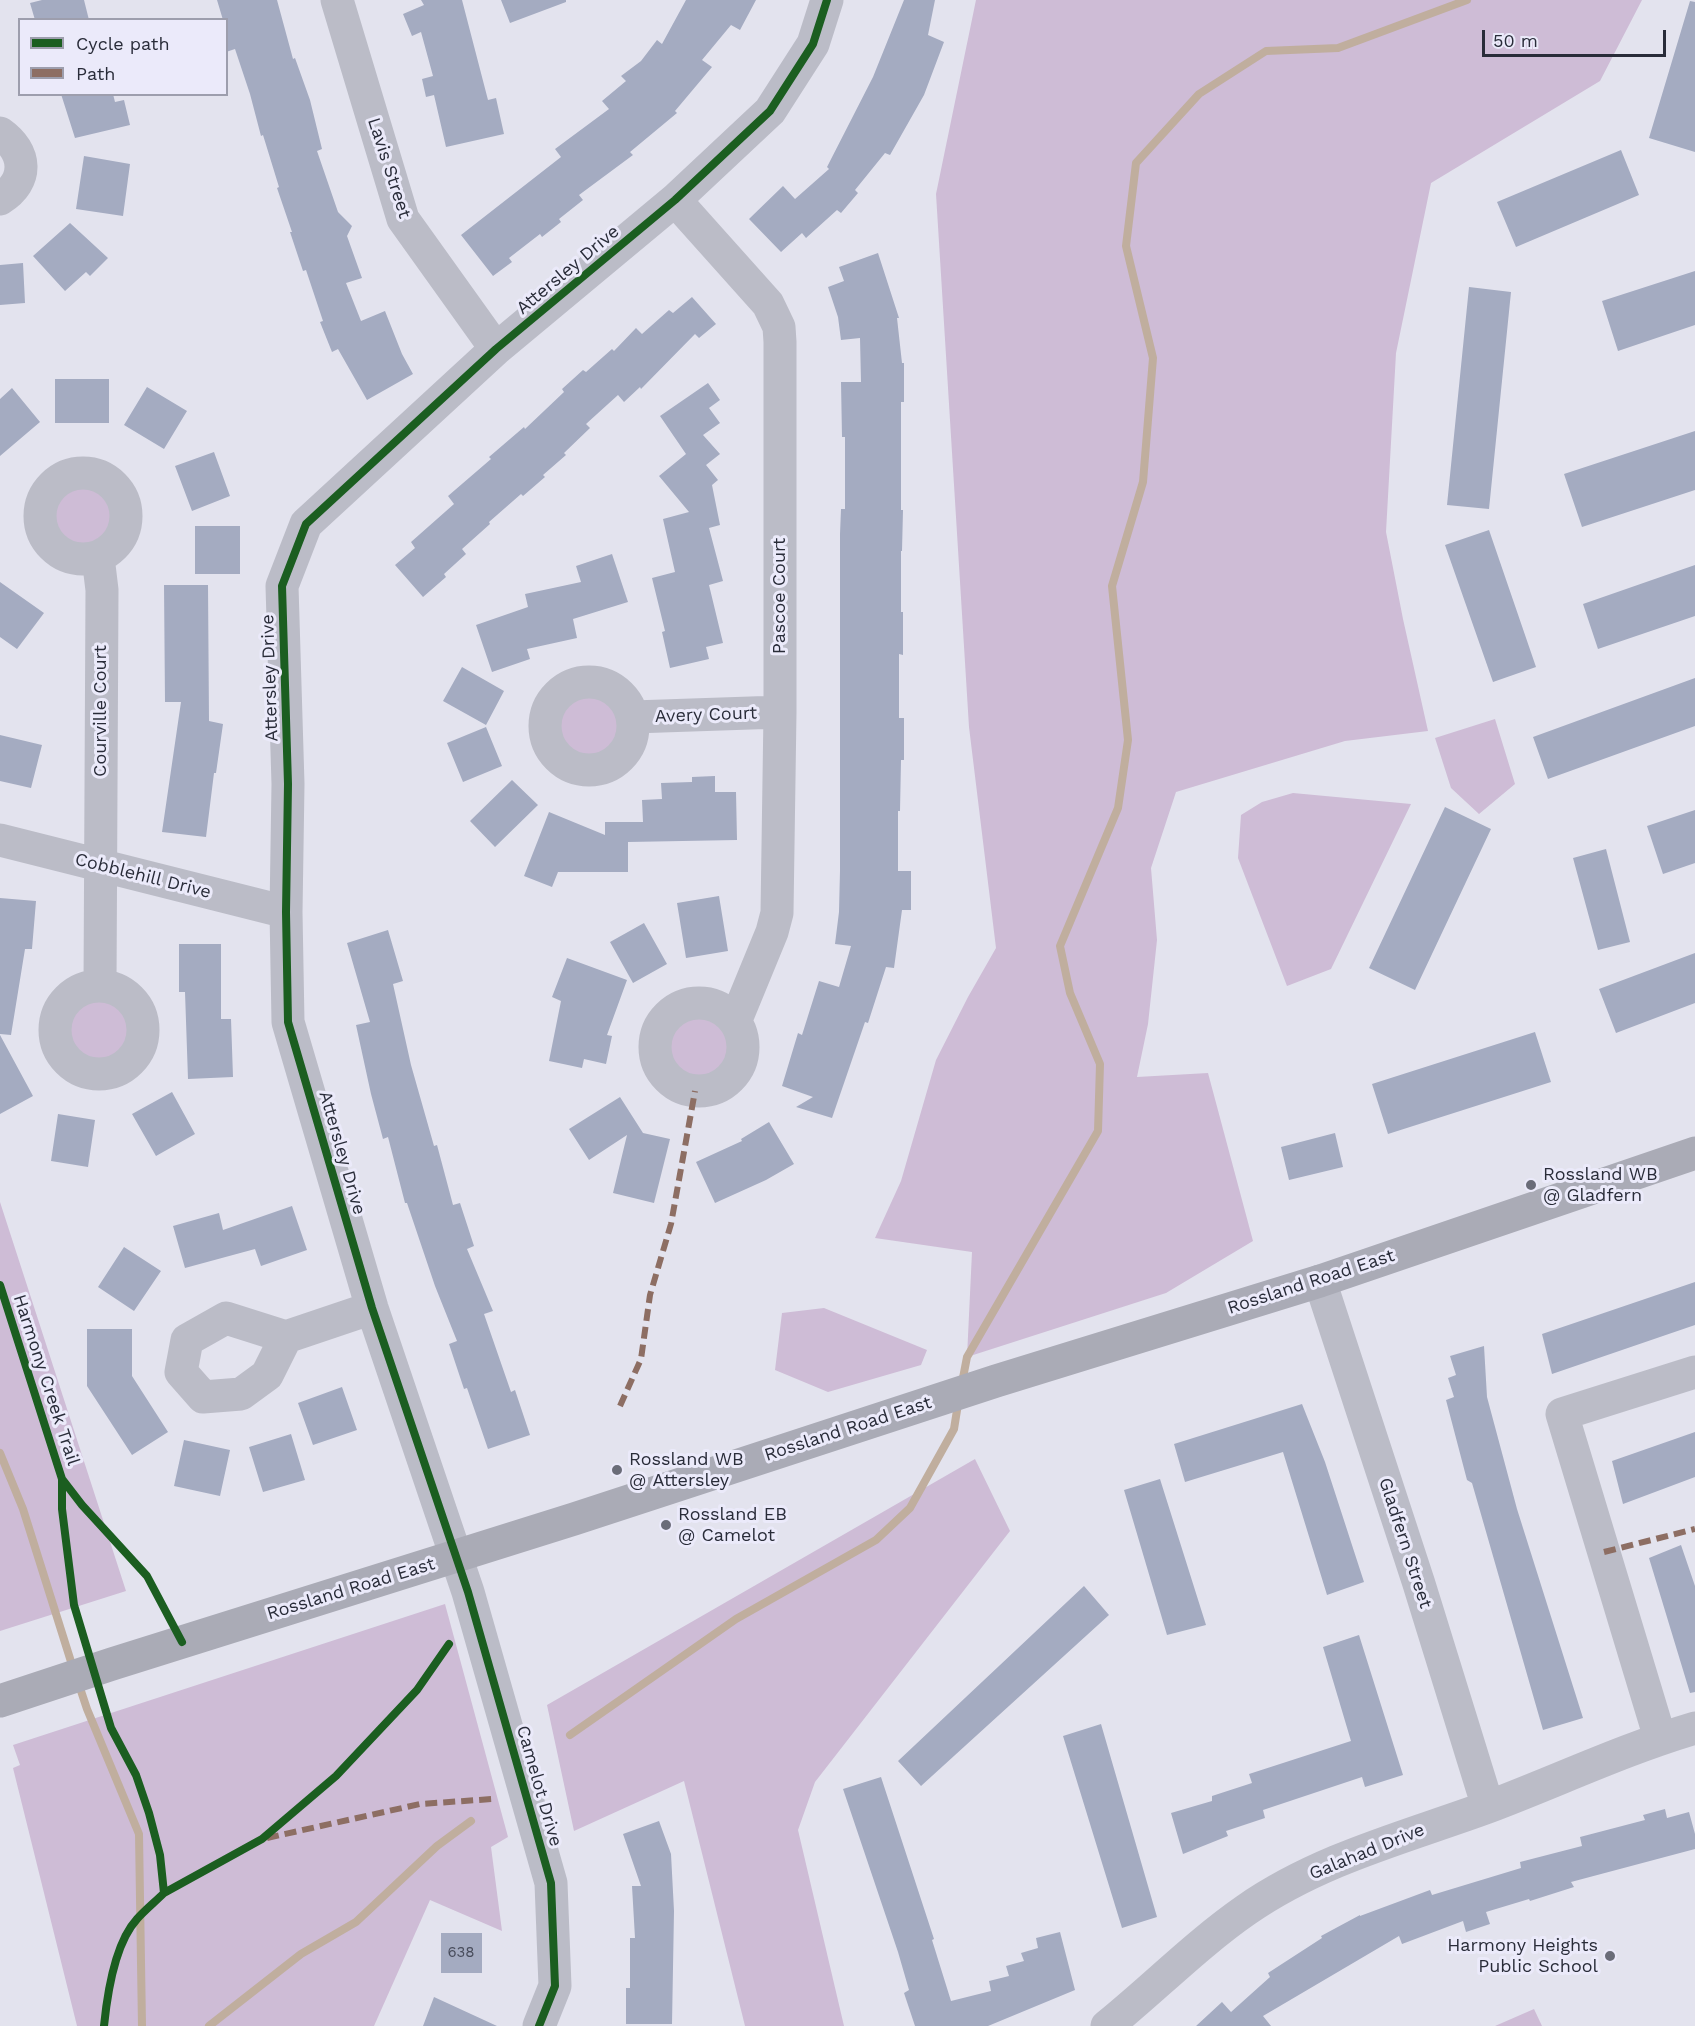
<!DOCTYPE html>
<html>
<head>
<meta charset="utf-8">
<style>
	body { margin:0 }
	#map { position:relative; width:1695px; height:2026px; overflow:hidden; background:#e3e3ee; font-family:"Work Sans",sans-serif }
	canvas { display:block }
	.legend { position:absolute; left:18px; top:18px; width:210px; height:78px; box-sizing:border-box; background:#ebeafa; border:2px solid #9d9ead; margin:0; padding:8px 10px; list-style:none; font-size:18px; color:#292c39 }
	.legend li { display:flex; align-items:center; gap:12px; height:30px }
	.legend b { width:30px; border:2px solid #9d9ead }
	.scale { position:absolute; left:1482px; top:30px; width:184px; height:27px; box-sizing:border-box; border:3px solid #292c39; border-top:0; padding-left:8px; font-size:18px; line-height:21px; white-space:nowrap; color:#292c39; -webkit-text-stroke:4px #ebeafa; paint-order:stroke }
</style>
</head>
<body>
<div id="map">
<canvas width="1695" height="2026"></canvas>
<ul class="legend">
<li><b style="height:8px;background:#1b5e20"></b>Cycle path</li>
<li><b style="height:8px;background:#8d6e63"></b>Path</li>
</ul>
<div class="scale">50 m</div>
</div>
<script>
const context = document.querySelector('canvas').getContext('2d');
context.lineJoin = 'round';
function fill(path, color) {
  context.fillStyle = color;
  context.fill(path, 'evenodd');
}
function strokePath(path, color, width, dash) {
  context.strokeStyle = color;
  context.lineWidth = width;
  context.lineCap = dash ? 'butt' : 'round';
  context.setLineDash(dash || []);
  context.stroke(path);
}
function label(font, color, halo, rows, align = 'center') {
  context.font = font + ' "Work Sans",sans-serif';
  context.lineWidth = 6;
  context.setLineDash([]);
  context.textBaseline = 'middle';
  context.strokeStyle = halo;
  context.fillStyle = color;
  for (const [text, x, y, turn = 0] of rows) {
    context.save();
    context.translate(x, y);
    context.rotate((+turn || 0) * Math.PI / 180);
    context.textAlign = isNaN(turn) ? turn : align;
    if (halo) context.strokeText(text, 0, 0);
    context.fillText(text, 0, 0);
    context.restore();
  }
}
const green = new Path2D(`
	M976,0h666l-42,81 -169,102 -35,170 -10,179 17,87 25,112 -83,10 -169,51 -25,76 6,72 -9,84 -11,53 71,-4 45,168 -87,52 -199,64 5,-105 -97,-14 26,-57 35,-121 32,-63 28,-49 -27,-221 -33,-533z
	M51 516a32 32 0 1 1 64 0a32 32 0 1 1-64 0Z
	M558 727a31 31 0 1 1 62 0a31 31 0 1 1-62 0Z
	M1495,719l20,65 -36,30 -28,-26 -16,-50z
	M1293,793l118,11 -80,165 -44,17 -49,-128 3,-43 21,-13z
	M67 1029a32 32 0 1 1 64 0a32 32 0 1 1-64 0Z
	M668 1049a31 31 0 1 1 62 0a31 31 0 1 1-62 0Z
	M0,1202l126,389 -126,40z
	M824,1308l103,42 -6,15 -93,27 -53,-22 7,-57z
	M975,1459l35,72 -195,251 -17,48 46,196h-99l-61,-245 -110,50 -27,-126z
	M445,1604l63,233 -17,10 11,84 -72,-31 -56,126h-297l-64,-258 7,-3 -7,-20z
	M1534,2009l8,17h-47z`);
const stream = new Path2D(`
	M962,1383l5,-26 131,-226 2,-67 -30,-71 -10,-47 58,-138 10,-68 -16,-154 31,-104 10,-124 -27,-112 10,-83 63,-69 67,-43 72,-3 129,-48
	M0,1453l23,56 50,159
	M78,1682l9,27 52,125 3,192
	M570,1735l166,-116 140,-79 34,-32 44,-79 4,-25
	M209,2026l92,-72 55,-32 81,-76 34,-25`);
const building = new Path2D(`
	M42,0h42l5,20h-54l-5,-17z
	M217,0h60l16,59 2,-1 15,42 12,49 -5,2 21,61 14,14 -5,10 15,42 -16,5 15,38 24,-10 17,43 11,20 -46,26 -29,-51 -6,3 -12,-30 3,-1 -17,-51 -3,1 -13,-39h2l-15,-44 2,-1 -16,-52 -2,1 -11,-42 -15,-45 -9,3v-32h-3z
	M421,0h41l26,100 8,-2 8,36 -58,13 -12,-52 -8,2 -4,-18 11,-3 -12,-44 -9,4 -9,-22 21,-9z
	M501,0h65v2l-56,21z
	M686,0h70l-16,30 -9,-5 -29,35 10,7 -37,44 2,2 -47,39 3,3 -54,40 4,5 -24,19 2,3 -19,15 -2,-3 -31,24 3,4 -19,14 -32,-41 100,-78 -6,-8 54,-40 -7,-8 24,-20 -5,-5 20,-15 16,-21 5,4z
	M904,0h31l-7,35 16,7 -20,53 -34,60 -5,-2 -30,37 3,3 -17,20 -4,-3 -31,28 -4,-5 -21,19 -32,-33 34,-33 12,13 34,-30 -2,-2 46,-90z
	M1690,1l5,1v150l-46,-14z
	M61,94h52l2,8 9,-2 6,25 -55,13z
	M1621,150l18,45 -123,52 -19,-45z
	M84,156l46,8 -7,52 -47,-7z
	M70,223l38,35 -18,18 -4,-4 -21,19 -32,-35z
	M878,253l21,65h-2l5,45h2v39h-3v108h2l-1,41h-1v61h2v43l-4,-1v64h5v42h-3l-1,51h-2v60h13v39h-9l-8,58 -8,-1 -18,56 -3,-1 -33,96 -36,-11 17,-10 -31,-11 16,-53 4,2 17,-54 20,6 12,-41 -16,-2 4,-32 1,-41v-337l1,-25h4v-72h-3l-1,-55h20l-1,-44 -19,2 -3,-23 -10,-30 16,-6 -5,-14z
	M23,263l2,40 -25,2v-40z
	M1695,271v54l-77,26 -16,-50z
	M1469,287l42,5 -22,217 -42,-4z
	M692,297l24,27 -17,14 -4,-4 -54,55 -1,-2 -16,15 -6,-7 -32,29 4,4 -26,25 2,2 -23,20 2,2 -22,19 -2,-2 -32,28 1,2 -28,25 4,5 -22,20 2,3 -23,20 -28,-32 20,-17 -4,-6 43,-38 -6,-8 43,-37 -2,-2 35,-30 1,2 39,-37 -2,-3 21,-19 3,2 26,-23 2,2 22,-23 6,6 27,-24 4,3z
	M55,379h54v44h-54z
	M708,383l12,17 -11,8 11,15 -17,12 17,19 -14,11 12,15 -6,5 8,40 -11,3 14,53 -14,4 14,58 -17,4 3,12 -39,9 -8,-36 3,-1 -13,-53 23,-6 -12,-53 26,-7 -30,-36 27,-22 -26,-38z
	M147,387l40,24 -23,38 -40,-24z
	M12,388l28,34 -40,34v-57z
	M1695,431v59l-113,37 -18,-53z
	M214,452l16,44 -38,15 -17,-45z
	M195,526h45v48h-45z
	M1489,530l47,137 -43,15 -48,-137z
	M612,554l16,48 -55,17 4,19 -50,11 3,10 -38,13 -16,-47 52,-18 -3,-13 56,-12 -5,-16z
	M1695,565v51l-97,33 -15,-45z
	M0,582l44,31 -27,36 -17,-12z
	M164,585h44l1,136 14,3 -7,49h-2l-8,64 -44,-5 19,-130h-16z
	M462,667l42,24 -18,34 -43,-24z
	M1695,678v48l-147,53 -15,-42z
	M486,727l16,39 -39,16 -16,-39z
	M0,735l42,10 -11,43 -31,-7z
	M715,776v16h21l1,48 -109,2v30h-70l-6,15 -28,-11 25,-64 56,23v-13h38l-1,-22 20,-1 -1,-16 31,-1v-5z
	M512,780l26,25 -43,42 -25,-26z
	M1445,807l46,22 -76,161 -46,-22z
	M1695,810v53l-32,11 -16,-48z
	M1606,849l24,93 -32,8 -25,-92z
	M719,896l9,55 -42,7 -9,-55z
	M0,898l36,3 -4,48h-7l-14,86 -11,-1z
	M644,923l23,41 -34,19 -23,-41z
	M388,930l15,51 -10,3 18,81 23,81 3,-1 16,60 7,-2 14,43 -7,3 26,62 -9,3 27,78 4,-2 15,45 -42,14 -21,-61 -3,1 -15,-45 8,-3 -22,-55 -28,-83h-2l-17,-66 -5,2 -12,-45 -15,-69 14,-3 -23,-79z
	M179,944h42v75h10l2,58 -45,2 -3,-87h-6z
	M1695,953v50l-79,30 -17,-44z
	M567,958l60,22 -20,55 5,1 -6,28 -22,-5 -2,9 -33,-7 12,-60 -9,-4z
	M1535,1032l16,50 -163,52 -16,-50z
	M0,1035l33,61 -33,18z
	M172,1092l23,42 -39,22 -24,-42z
	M620,1097l23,36 27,6 -16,64 -41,-10 14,-58 -38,25 -20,-31z
	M58,1114l37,6 -7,47 -37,-6z
	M769,1122l25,42 -28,16 -51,23 -19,-41 46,-21 -1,-2z
	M1335,1133l8,34 -54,13 -8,-33z
	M292,1206l15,44 -46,16 -6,-17 -70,19 -12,-42 46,-13 4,17z
	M124,1247l37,24 -27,40 -36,-24z
	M1695,1282v43l-143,49 -10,-40z
	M87,1329h45v47l36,56 -36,23 -45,-69z
	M1484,1346l3,51 30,112 66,209 -40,12 -71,-247 -5,-3 -21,-80 8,-3 -6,-19 8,-3 -6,-19z
	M342,1387l15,43 -44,15 -15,-42z
	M1302,1404l23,58 39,120 -37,13 -44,-143 -98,30 -11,-38z
	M1695,1432v45l-72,27 -11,-43z
	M291,1434l14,46 -42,12 -14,-45z
	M184,1440l46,10 -10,46 -46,-10z
	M1160,1479l46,146 -39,10 -43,-145z
	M1681,1545l14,41v106l-5,1 -41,-135z
	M1084,1586l25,29 -188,171 -23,-25z
	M1359,1635l44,140 -38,12 -3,-10 -99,33 2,8 -39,13 2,5 -45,18 -12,-41 41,-12v-5l40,-13 -3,-9 102,-33 -28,-94z
	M1101,1724l56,193 -35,11 -59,-192z
	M881,1777l53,162 -2,1 19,61 40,-10 -2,-10 20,-5 -3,-10 18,-5 -3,-8 17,-5 -2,-10 24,-6 15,58 -87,36h-73l-11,-33 5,-3 -11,-38 -55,-163z
	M1665,1809l2,9 22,-6 6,22v15l-124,33 3,5 -44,14 -1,-2 -43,13 4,12 -24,8 -3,-11 -61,23 -3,-8 -136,80 8,10h-75l26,-24 9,10 39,-35 -2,-4 54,-35 -1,-2 39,-21v1l70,-26 2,5 89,-27 -1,-6 62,-16 -2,-9 65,-17 -2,-5z
	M659,1821l12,33 3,57 -2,113h-46v-36h4v-50h5l-3,-52h9l-18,-52z
	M441,1933h41v40h-41z
	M434,1997l63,29h-74z`);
const minor = new Path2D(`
	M337,0l66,219 93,130
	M0,133c27,19 29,48 0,66
	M675,200l93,104 11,23 1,15v370l-3,201 -5,19 -37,90
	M40 516a43 43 0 1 1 86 0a43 43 0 1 1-86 0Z
	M98,557l4,33 -2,395
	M545 726a44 44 0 1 1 88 0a44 44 0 1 1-88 0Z
	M633,717l147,-5
	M0,840l286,72
	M55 1030a44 44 0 1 1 88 0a44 44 0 1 1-88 0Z
	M655 1047a44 44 0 1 1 88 0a44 44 0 1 1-88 0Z
	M1320,1281l99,303 69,223
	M286,1337l-19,38 -26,19 -38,3 -22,-25 6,-32 39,-22 60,19 86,-29
	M1660,1738l-98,-324 133,-42
	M539,2026l16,-40 -4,-103 -83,-291 -96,-284 -84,-286 -2,-110 2,-128 -6,-198 24,-62 190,-175 179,-149 95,-89 43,-67 14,-44
	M1107,2026c47,-38 90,-82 139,-116 73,-51 160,-73 242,-103 69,-26 136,-58 207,-79`);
const major = new Path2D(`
	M0,1701l112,-37 462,-145 422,-138 324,-100 375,-128`);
const quiet = new Path2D(`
	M620,1406l21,-47 9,-64 21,-71 24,-133
	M1604,1552l91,-23
	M267,1838l153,-34 72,-5`);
const cycleway = new Path2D(`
	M0,1285l62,194v30l12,96 37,123 25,47 13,38 11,42 4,38c-9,9 -19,17 -27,26 -22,24 -30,77 -33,107
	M62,1479l20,26 65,71 35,66
	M164,1893l98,-54 74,-63 81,-86 32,-46
	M539,2026l16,-40 -4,-103 -83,-291 -96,-284 -84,-286 -2,-110 2,-128 -6,-198 24,-62 190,-175 179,-149 95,-89 43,-67 14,-44`);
const markers = [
	[1531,1185,6,"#6a6c78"],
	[617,1470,6,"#6a6c78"],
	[666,1525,6,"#6a6c78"],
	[1610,1956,6,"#6a6c78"]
];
const numberNames = [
	["638",461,1953]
];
const streetNames = [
	["Lavis Street",389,168,72],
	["Attersley Drive",568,270,-40],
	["Pascoe Court",780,596,-90],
	["Attersley Drive",270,678,-92],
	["Courville Court",101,711,-90],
	["Avery Court",706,715,-2],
	["Cobblehill Drive",143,876,14],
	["Attersley Drive",342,1153,74],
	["Rossland Road East",1311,1282,-18],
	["Harmony Creek Trail",46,1380,72],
	["Rossland Road East",848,1429,-18],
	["Gladfern Street",1405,1543,72],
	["Rossland Road East",351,1589,-17],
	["Camelot Drive",539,1786,74],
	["Galahad Drive",1367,1852,-22]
];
const poiNames = [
	["Rossland WB",1543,1175],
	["@ Gladfern",1543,1196],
	["Rossland WB",629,1460],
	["@ Attersley",629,1481],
	["Rossland EB",678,1515],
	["@ Camelot",678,1536],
	["Harmony Heights",1598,1946,"right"],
	["Public School",1598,1967,"right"]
];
fill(green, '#cebcd6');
strokePath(stream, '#c0ae9e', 8);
fill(building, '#a4abc1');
strokePath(minor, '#bbbcc7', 33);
strokePath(major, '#aaabb6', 33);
strokePath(quiet, '#8d6e63', 6, [12, 6]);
strokePath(cycleway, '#1b5e20', 8);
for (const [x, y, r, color] of markers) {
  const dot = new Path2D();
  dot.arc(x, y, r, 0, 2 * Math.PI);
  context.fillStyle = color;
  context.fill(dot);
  strokePath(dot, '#ebeafa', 2);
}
label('15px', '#484c5b', null, numberNames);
label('18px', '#292c39', '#ebeafa', streetNames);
label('18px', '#292c39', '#ebeafa', poiNames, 'left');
</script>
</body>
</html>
